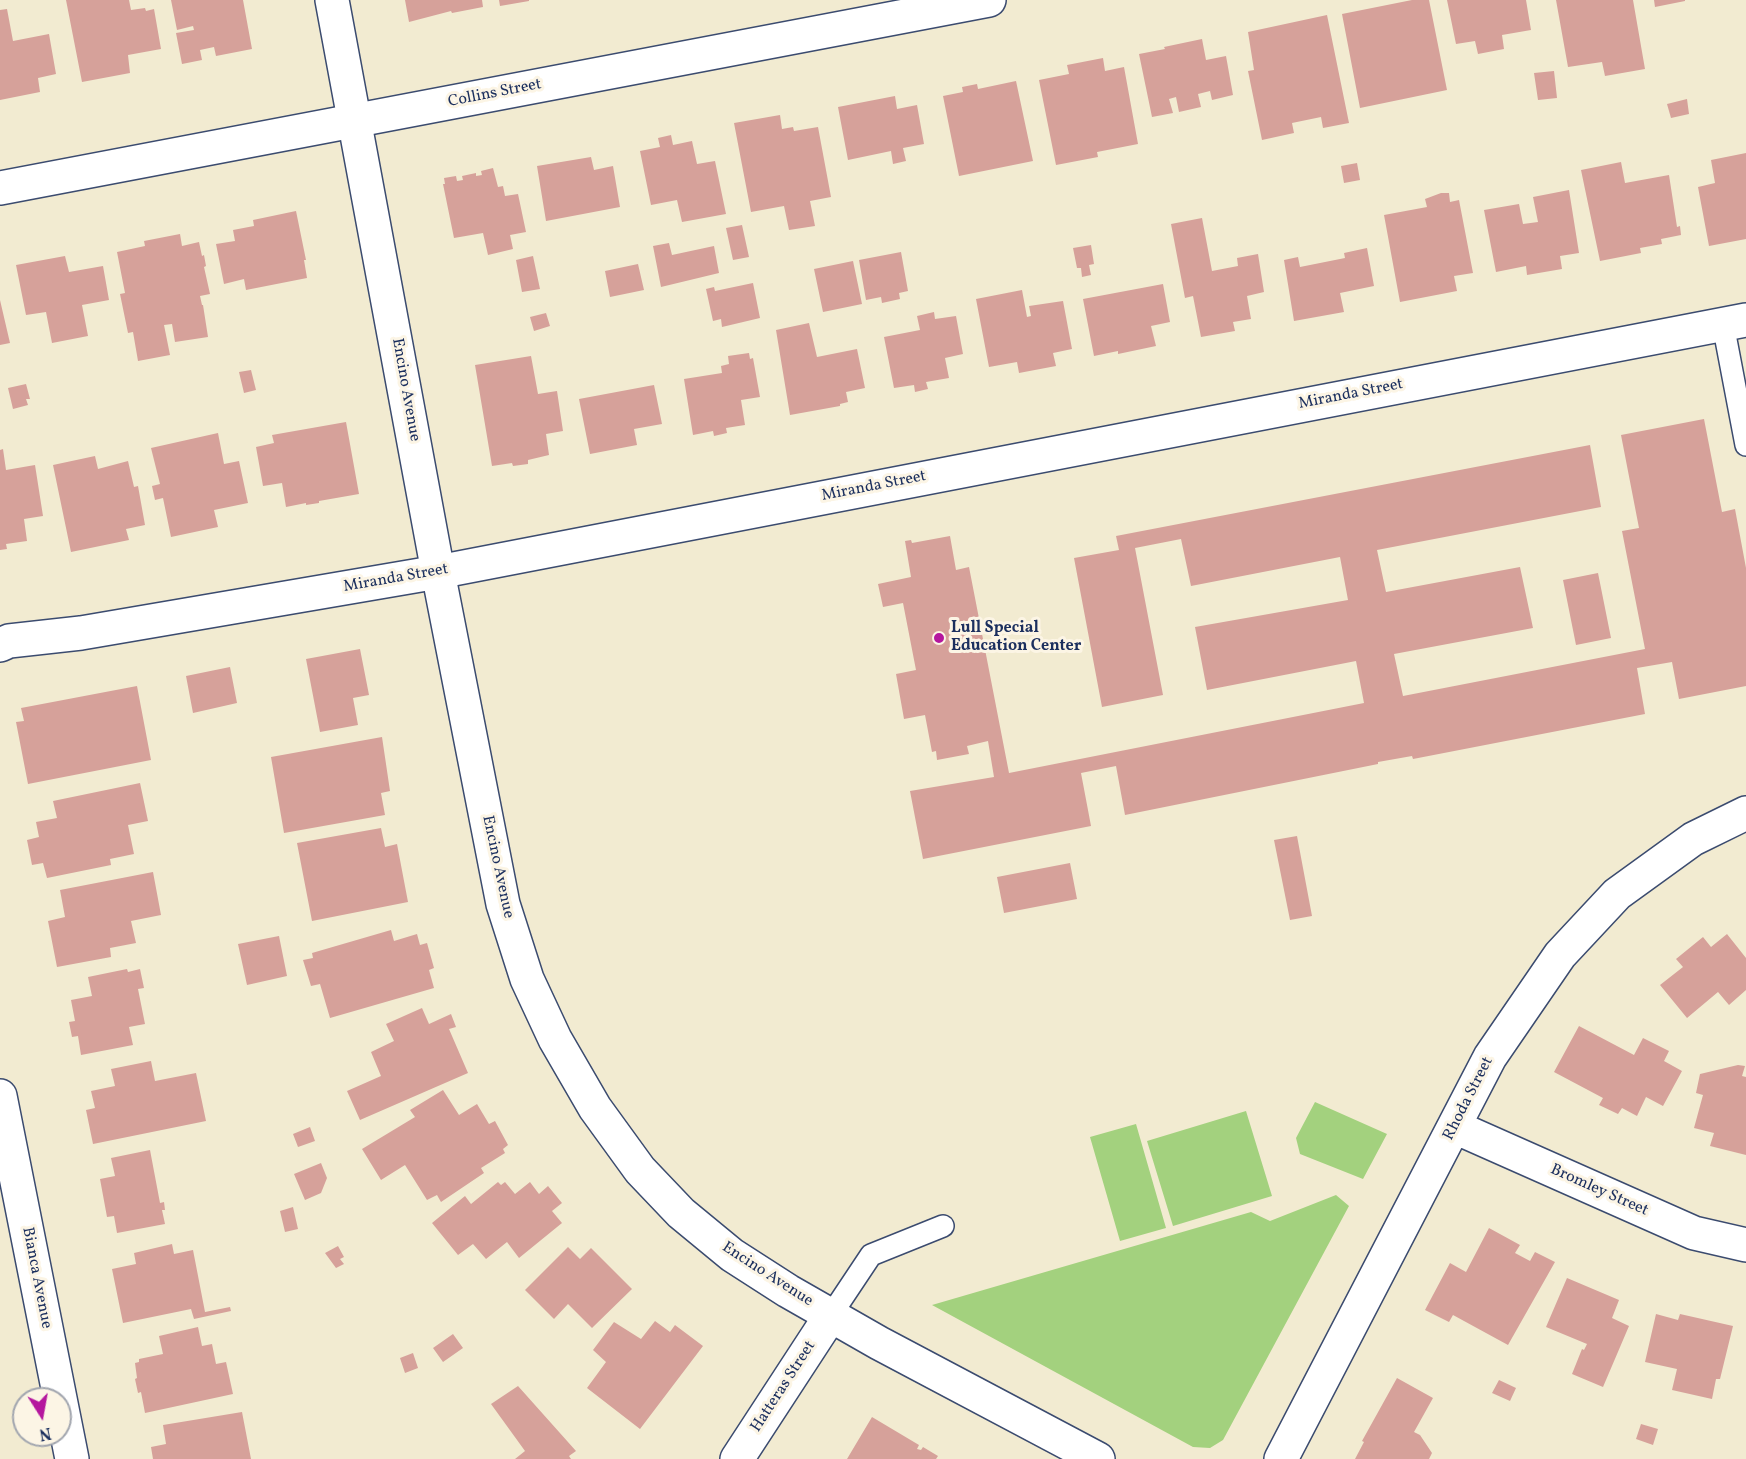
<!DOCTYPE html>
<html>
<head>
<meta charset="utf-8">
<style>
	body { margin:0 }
	#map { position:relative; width:1746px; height:1459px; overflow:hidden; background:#f2ebd1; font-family:Vollkorn,serif }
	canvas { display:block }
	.north { position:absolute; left:12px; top:1387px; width:60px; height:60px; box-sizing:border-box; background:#fcf5e5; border:2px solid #a2a6af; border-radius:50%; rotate:169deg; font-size:16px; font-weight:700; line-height:24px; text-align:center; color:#1b2f5e }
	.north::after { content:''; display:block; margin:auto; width:21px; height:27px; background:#b5179e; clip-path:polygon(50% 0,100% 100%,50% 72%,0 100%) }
</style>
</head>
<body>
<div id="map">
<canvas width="1746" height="1459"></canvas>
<div class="north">N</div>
</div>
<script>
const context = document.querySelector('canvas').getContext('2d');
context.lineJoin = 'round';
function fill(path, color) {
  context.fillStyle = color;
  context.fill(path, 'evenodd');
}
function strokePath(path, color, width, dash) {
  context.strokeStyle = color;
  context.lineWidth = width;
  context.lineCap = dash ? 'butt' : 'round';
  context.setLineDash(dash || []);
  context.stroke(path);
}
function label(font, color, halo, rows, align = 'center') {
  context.font = font + ' Vollkorn,serif';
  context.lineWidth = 6;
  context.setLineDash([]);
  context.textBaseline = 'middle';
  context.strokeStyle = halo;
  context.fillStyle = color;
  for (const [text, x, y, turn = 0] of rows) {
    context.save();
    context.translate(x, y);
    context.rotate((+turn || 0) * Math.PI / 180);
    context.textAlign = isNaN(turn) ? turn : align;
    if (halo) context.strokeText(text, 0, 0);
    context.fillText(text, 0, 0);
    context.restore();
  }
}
const green = new Path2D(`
	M1315,1102l72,32 -24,45 -63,-25 -4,-16z
	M1246,1111l26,85 -99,30 -26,-85z
	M1136,1124l30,104 -46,13 -30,-104z
	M1336,1195l13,11 -126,234 -13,8 -17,-1 -261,-142 319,-93 19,9z`);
const building = new Path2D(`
	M66,0h63l2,10 14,-2 1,3 8,-2 7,40 -33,6 2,18 -48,9z
	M171,0h72l9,49 -36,7 -2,-9 -14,3 2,10 -20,4 -6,-31 18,-3 -1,-4 -16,4z
	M405,0h77l1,7 -31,6 -1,-2 -42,11z
	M499,0h30v1l-29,5z
	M1412,0h17l18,90 -87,18 -18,-94z
	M1447,0h79l5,30 -29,5 2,14 -26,5 -3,-13 -19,3z
	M1556,0h77l12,69 -40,7 -3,-14 -34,5z
	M1654,0h31v1l-30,6z
	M7,9l6,32 36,-7 7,40 -18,4 2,14 -40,8v-90z
	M1327,15l22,108 -26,5 -2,-11 -29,6 2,10 -32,7 -14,-69 6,-1 -6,-38z
	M1202,39l4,21 20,-4 7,39 -21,5 -2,-9 -12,3 3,13 -22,5 -3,-15 -7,2 4,14 -21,4 -13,-63 26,-5 -1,-2z
	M1103,58l2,13 19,-4 14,77 -41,8 1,5 -42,8 -17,-85 30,-6 -2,-9z
	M1554,71l3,27 -19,2 -4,-27z
	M1016,81l17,80 -74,15 -16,-80 20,-4 -1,-5 15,-3 1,5z
	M895,96l2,13 20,-4 7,39 -21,4 3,13 -13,3 -2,-13 -43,9 -10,-53z
	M1687,99l2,15 -18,4 -4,-14z
	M780,115l2,14 11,-2 1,4 24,-4 13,70 -21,4 5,25 -26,4 -5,-24 -33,6 -17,-89z
	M671,135l2,10 19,-4 5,23 18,-3 11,53 -44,8 -5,-22 -26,5 -11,-54 20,-4 -2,-9z
	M1746,153v86l-37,7 -11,-59 17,-4 -4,-23z
	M591,157l3,13 19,-4 7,41 -74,14 -9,-55z
	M1621,162l4,21 44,-8 8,52 3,-1 1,9 -20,4 1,5 -22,4 1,5 -41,8 -19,-91z
	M1357,163l3,17 -16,3 -3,-17z
	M493,168l5,19 5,-1 2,10 13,-2 8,38 -16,3 3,14 -25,6 -5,-22 -29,5 -11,-54h2l-1,-6 12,-2 1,5 6,-1 -1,-4 14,-3v3l6,-1 -1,-4z
	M1569,190l10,63 -19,3 2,13 -35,6 -1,-9 -30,6 -12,-62 35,-6 4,20 15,-2 -5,-25z
	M1441,193h8l1,9 9,-2 14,73 -19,3 3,15 -57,11 -16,-87 43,-8 -2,-8z
	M296,211l10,49h-2l3,18 -61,12 -2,-11 -20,5 -8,-40 19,-3 -2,-11 21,-4 -1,-6z
	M1202,218l10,53 26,-5 -1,-8 21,-4 6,38 -17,4 4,23 -18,3 2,9 -34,6 -8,-41 -8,2 -14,-74z
	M742,225l7,32 -16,3 -7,-32z
	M180,234l2,12 17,-4 3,14 2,-1 2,11 -2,1 6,27 -10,2 2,9h1l5,32 -33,5 -3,-18 -8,1 6,30 -32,6 -5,-29 -5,1 -8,-39 5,-1 -8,-41 28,-6 -1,-5z
	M669,243l3,12 42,-9 5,27 -58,14 -8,-41z
	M1091,245l3,19 -5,1 2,10 -9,2 -1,-9h-4l-4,-20z
	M1367,248l7,38 -34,7 4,19 -50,9 -10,-61 14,-3 2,10 45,-9 -1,-5z
	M901,252l7,39 -9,2 1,6 -18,4 -1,-6 -15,3 -7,-40z
	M65,256l4,16 34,-6 6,34 -27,5 6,31 -36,7 -6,-31 -20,3 -10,-50z
	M533,256l7,33 -18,3 -6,-32z
	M853,261l9,43 -39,8 -9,-43z
	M638,264l6,26 -34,7 -5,-26z
	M753,283l7,35 -38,9 -1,-8 -8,2 -7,-32 8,-2 1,4z
	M1163,284l7,38 -19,4 5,20 -38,8v-3l-24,5 -11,-57z
	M1022,290l5,27 4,-1 -2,-10 34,-5 9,48 -19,4 3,13 -37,7 -2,-11 -28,5 -13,-68z
	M0,300l10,43 -10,2z
	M934,312l1,7 21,-3 7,38 -18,4 4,20 -23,4 2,7 -13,3 -1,-7 -20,3 -10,-51 36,-7 -3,-14z
	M546,313l4,13 -16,5 -4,-14z
	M809,323l8,34 40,-8 8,39 -19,4 2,10 -8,2v2l-50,9 -14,-85z
	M749,353l1,6 3,-1 7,39 -19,3 4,25 -19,3 1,5 -13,3 -1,-5 -20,4 -9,-56 38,-6 -1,-7 8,-2 -1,-8z
	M531,356l7,38 19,-3 6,40 -17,3 3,21 -21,5v4l-15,2 -1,-3 -20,3 -17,-101z
	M251,370l5,20 -12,3 -5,-21z
	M26,384l4,15h-4l2,6 -15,4 -5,-21z
	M654,385l8,39 -28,5 3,16 -47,9 -11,-55z
	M1704,419l18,93 13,-3 11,59v118l-67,13 -7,-37 -35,6 8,46 -232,45 -1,-3 -34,6v2l-253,51 -9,-49 -35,7 10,53 -168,33 -13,-68 84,-14 -6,-36 -21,5 2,8 -32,6 -1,-9 -4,1 -7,-37 -21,4 -8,-45 20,-4 -13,-67 -20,4 -5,-23 33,-7 -6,-36 6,-1 1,3 38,-7 6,34 13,-3 40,206 355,-70 -8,-42 -149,29 -12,-63 153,-27 -8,-43 -149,29 -10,-47 -46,9 28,147 -61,12 -28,-149 45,-8 -3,-14 474,-91 11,62 -224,43 9,42 134,-25 13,61 -139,26 9,42 242,-47 -23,-118 17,-3 -18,-93z
	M346,422l13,72 -40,7v2l-13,2v-2l-20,4 -4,-24 -19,3 -7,-39 18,-4 -2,-8z
	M218,433l6,31 15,-3 9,42 -34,7 4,17 -47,10 -8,-39 -8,2 -3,-14 8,-2 -9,-36z
	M3,449l3,21 29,-5 8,51 -19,3 3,22 -21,3 1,5 -7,1v-100z
	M95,456l3,13 30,-8 6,26 4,-1 7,39 -19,4 3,11 -58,12 -18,-87z
	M1598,573l13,65 -35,7 -13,-65z
	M360,649l9,46 -16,3 5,27 -38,7 -14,-73z
	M230,667l7,36 -44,10 -7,-37z
	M137,686l14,74 -123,24 -12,-62 8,-1 -3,-13z
	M382,737l8,54 -9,2 4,22 -101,18 -13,-76z
	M140,783l8,38 -20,4 6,29 -24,5 1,6 -64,13 -4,-15 -11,2 -5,-25 12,-3 -3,-15 21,-4 -4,-17z
	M381,828l4,19 12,-3 11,58 -96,19 -15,-78z
	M1297,836l15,80 -22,4 -16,-80z
	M1070,863l7,36 -73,14 -7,-36z
	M153,872l8,43 -30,6 5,22 -26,5 1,9 -54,10 -9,-46 17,-4 -5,-27z
	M391,930l3,11 23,-7 3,11 7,-2 7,25 -5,2 5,18 -104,30 -10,-34 -9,2 -8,-26 10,-2 -1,-5z
	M1727,934l19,24v32l-17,15 -11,-13 -31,26 -27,-33 23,-18 -7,-8 27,-22 8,10z
	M279,936l8,40 -40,9 -9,-41z
	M127,969l1,3 12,-3 4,19 -6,1 7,35 -16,3 4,18 -52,10 -3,-19 -6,1 -3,-15 6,-1 -4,-21 21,-4 -4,-19z
	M422,1008l7,16 22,-10 5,13 -7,2 19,44 -108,47 -13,-29 34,-15 -10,-24 23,-11 -8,-17z
	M1579,1026l55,29 9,-17 26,13 -5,10 18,10 -19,35 -17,-9 -9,19 -15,-8 -4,6 -19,-9 4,-7 -49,-26z
	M151,1061l4,20 41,-8 10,48 -113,23 -7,-34 9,-2 -4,-17 24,-5 -4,-17z
	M1738,1065l7,1 -3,10 4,1v78l-36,-9 4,-13 -20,-5 9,-33 -7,-2 4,-19z
	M443,1090l16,25 18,-11 12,20 6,-3 13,24 -5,4 2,4 -24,15 3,5 -43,29 -4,-7 -10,5 -22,-35 -24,15 -19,-31 53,-32 -5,-7z
	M310,1127l5,14 -17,6 -5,-13z
	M150,1150l10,53 4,-1 1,8h-3l3,14 -48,9 -3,-17 -7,1 -7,-38 15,-3 -4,-18z
	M321,1163l6,15 -6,15 -16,7 -11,-26z
	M498,1182l3,3 4,-3 10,12 15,-12 9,12 9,-8 14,17 -10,8 10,12 -43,35 -12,-16 -21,17 -13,-15 -15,11 -26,-32 33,-27 6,8z
	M293,1207l5,22 -13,3 -5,-21z
	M1489,1228l31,17 -5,8 15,8 5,-9 20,10 -47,83 -55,-30 -4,7 -24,-12 25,-47 16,9z
	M172,1244l2,10 19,-4 12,62 25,-5 1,4 -37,8 -3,-10 -68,14 -11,-54 24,-5 -2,-11z
	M338,1246l6,11 -4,2 4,5 -8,4 -11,-15z
	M568,1247l12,12 11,-11 41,41 -40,39 -24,-24 -14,15 -29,-29z
	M1567,1278l52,22 -7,18 17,8 -26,61 -31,-13 10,-25 2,1 3,-6 -41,-17z
	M1656,1314l22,6 2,-6 53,12 -13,53h-4l-4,20 -40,-9 5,-21 -32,-7z
	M655,1321l15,11 5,-7 28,21 -63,83 -53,-41 19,-26 -13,-12 21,-28 27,17z
	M198,1327l4,19 10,-2 4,20 10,-2 7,32 -88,19 -4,-21 -3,1 -3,-14 2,-1 -2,-15 4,-1v-3l24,-5 -4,-18z
	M453,1334l10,14 -20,14 -10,-14z
	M413,1353l5,15 -13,5 -5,-15z
	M1397,1378l36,20 -19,34 6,3 12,18 -3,6h-74l9,-17 -2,-1z
	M1499,1380l17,8 -6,13 -18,-8z
	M518,1386l58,65 -7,5 2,3h-56l10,-8 -34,-47z
	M242,1412l9,47h-98l-2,-12 15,-3 -3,-19z
	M872,1417l47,28 -2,4 4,1 2,-3 15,9 -2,3h-89z
	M1641,1424l17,5 -5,16 -17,-6z`);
const service = new Path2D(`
	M1723,324l23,121
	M831,1315l40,-60 72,-29`);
const minor = new Path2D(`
	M0,188l989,-188
	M0,645l9,-4 72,-8 357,-61 1308,-252
	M0,1096l72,363
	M1455,1127l239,106 52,12
	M737,1459l94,-144
	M1281,1459l209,-402 70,-102 57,-61 76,-55 53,-26`);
const tertiary = new Path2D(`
	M332,0l106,572 65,332 24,75 28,60 40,69 45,62 41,43 51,42 56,36 91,52 219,116`);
const markers = [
	[939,638,6,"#b5179e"]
];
const streetNames = [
	["Collins Street",495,94,-11],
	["Encino Avenue",405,390,80],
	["Miranda Street",1351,395,-11],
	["Miranda Street",874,487,-11],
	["Miranda Street",396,579,-10],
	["Encino Avenue",497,867,78],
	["Rhoda Street",1469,1099,-63],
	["Bromley Street",1599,1191,24],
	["Encino Avenue",767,1275,33],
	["Bianca Avenue",36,1278,79],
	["Hatteras Street",784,1387,-57]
];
const poiNames = [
	["Lull Special",951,629],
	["Education Center",951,647]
];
fill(green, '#a3d17e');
fill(building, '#d6a19a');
strokePath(service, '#3b4b6f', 24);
strokePath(minor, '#3b4b6f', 36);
strokePath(tertiary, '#3b4b6f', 36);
strokePath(service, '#fff', 21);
strokePath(minor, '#fff', 33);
strokePath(tertiary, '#fff', 33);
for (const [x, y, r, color] of markers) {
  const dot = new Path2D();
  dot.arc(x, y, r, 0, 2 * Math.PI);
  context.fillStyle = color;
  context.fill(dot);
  strokePath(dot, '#fcf5e5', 2);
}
label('16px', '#1b2f5e', '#fcf5e5', streetNames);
label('bold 16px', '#1b2f5e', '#fcf5e5', poiNames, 'left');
</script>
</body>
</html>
